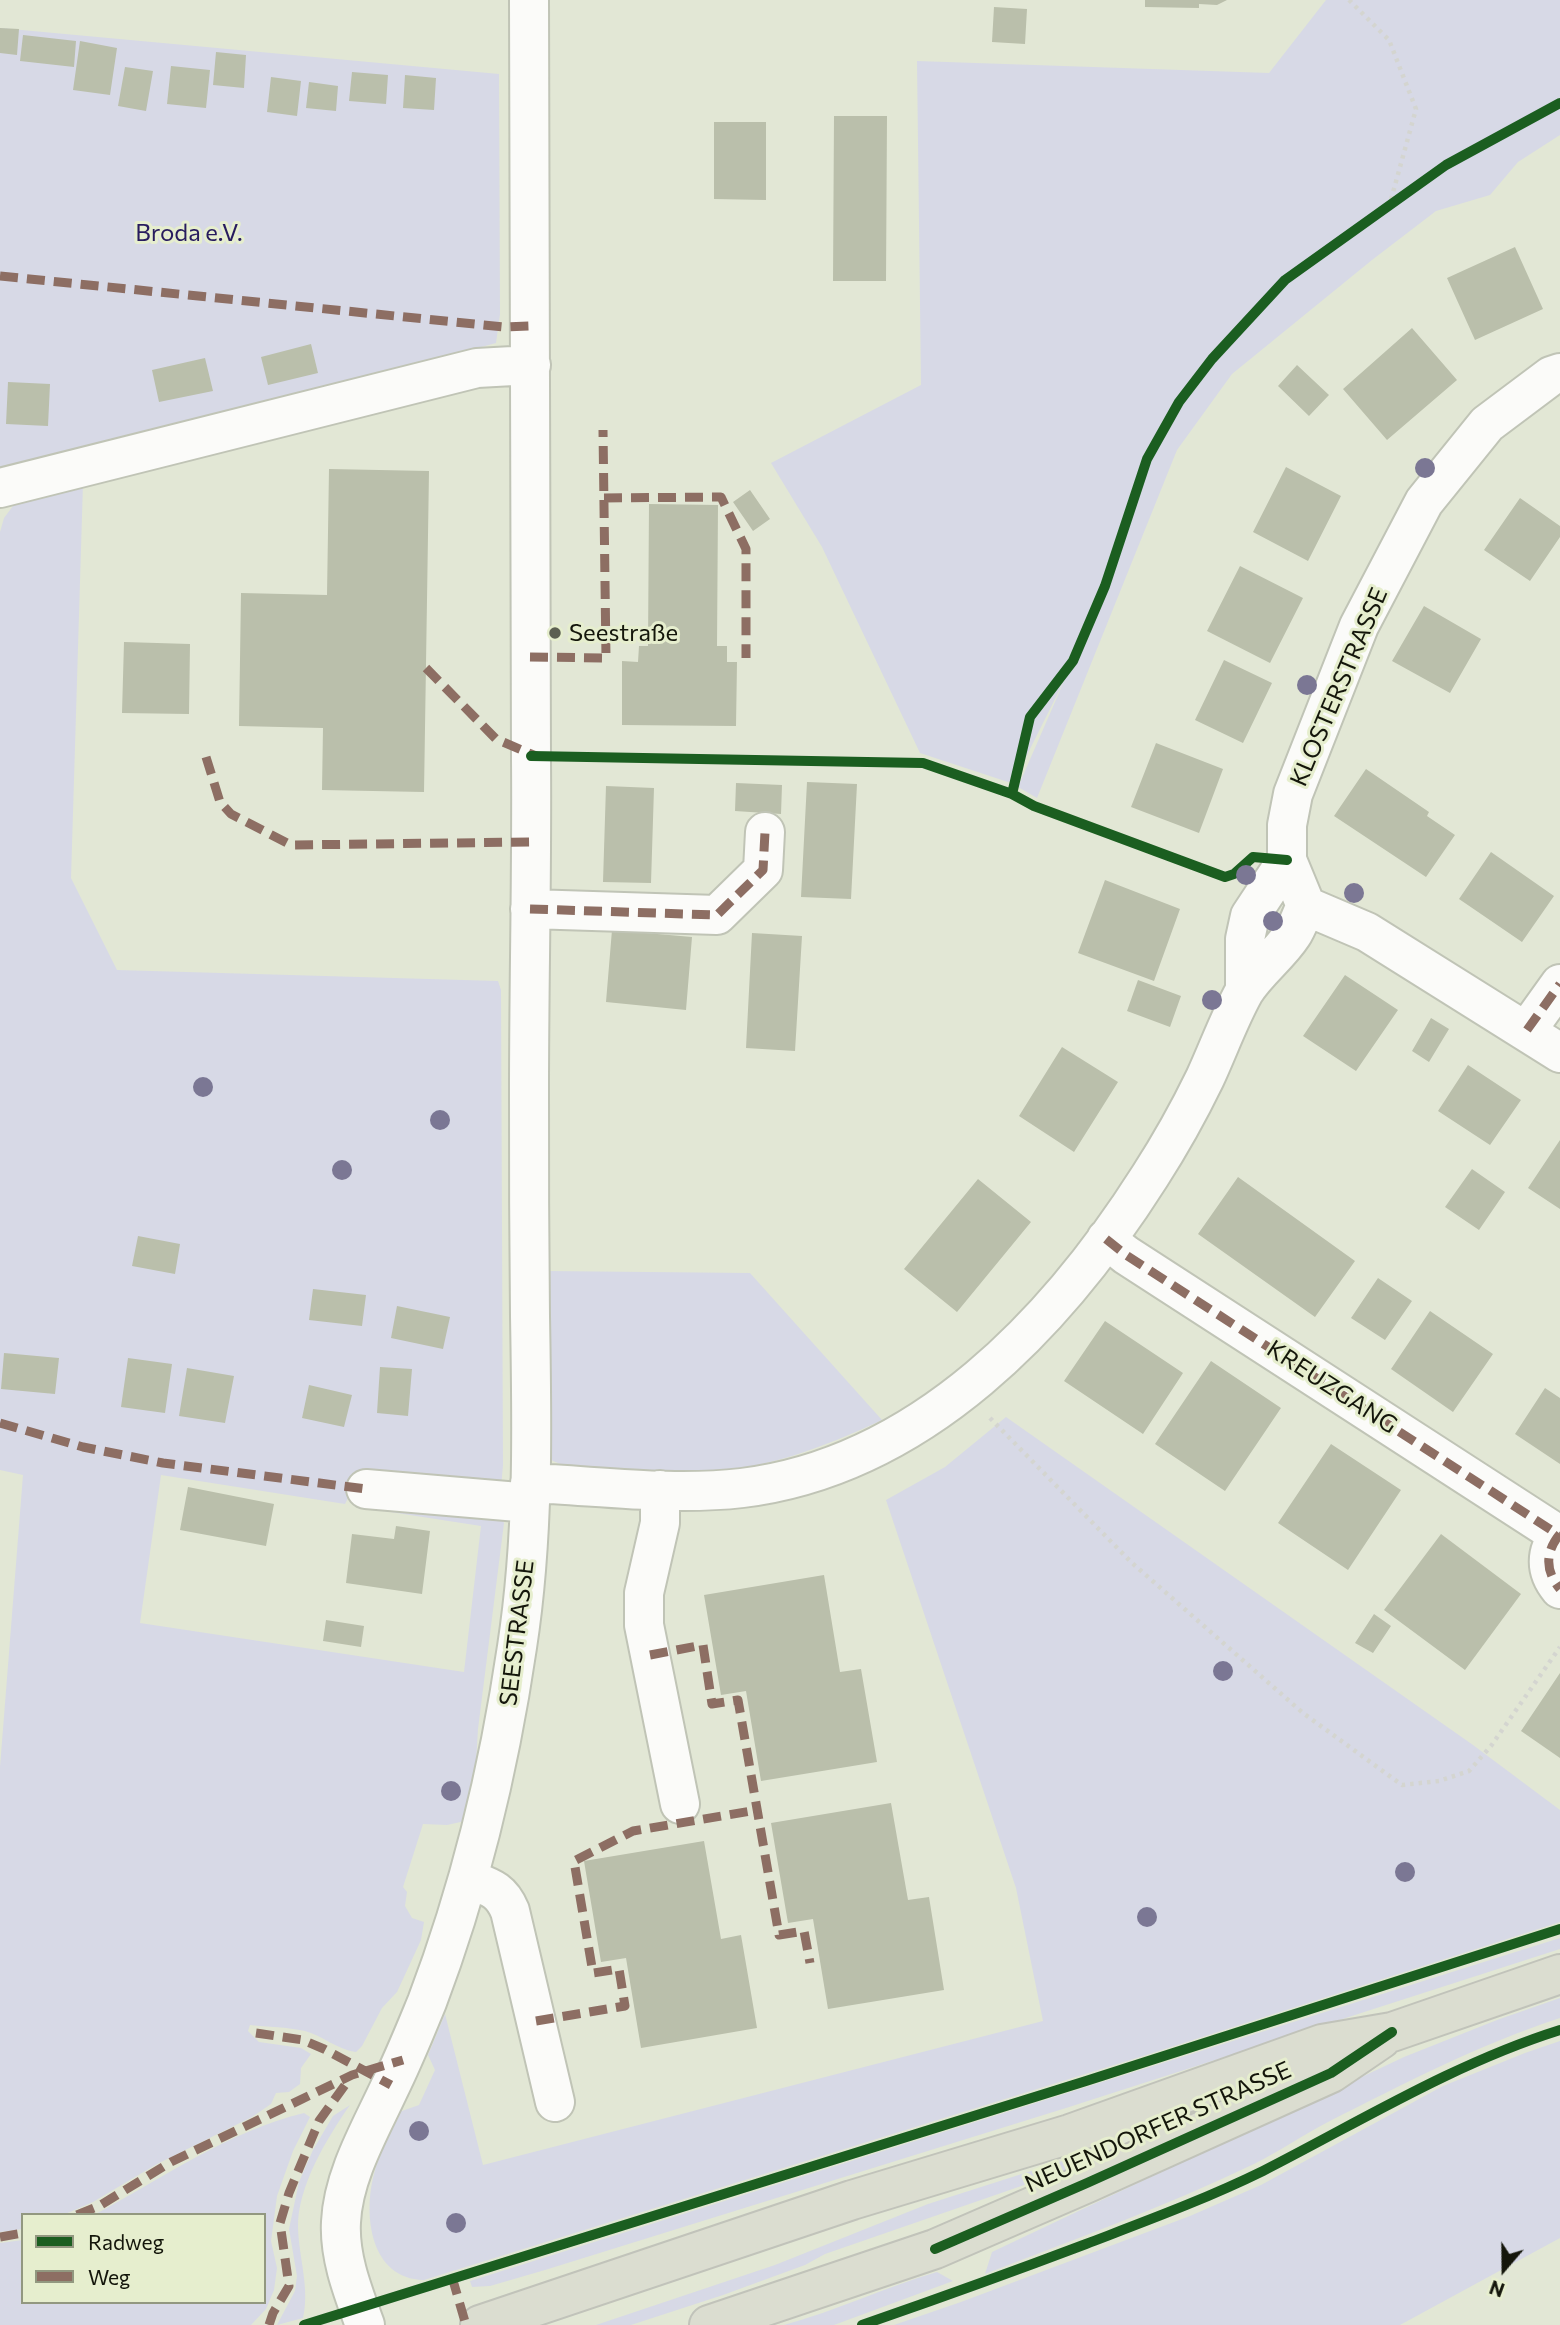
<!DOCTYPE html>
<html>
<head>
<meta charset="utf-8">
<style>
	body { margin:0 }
	#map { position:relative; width:1560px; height:2325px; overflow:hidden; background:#e2e7d5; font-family:Commissioner,sans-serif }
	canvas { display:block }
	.legend { position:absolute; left:21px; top:2213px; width:245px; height:91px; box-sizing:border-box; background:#e6eece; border:2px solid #929880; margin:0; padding:9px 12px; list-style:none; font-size:21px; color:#14160b }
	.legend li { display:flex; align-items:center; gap:14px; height:35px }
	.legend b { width:35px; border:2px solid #929880 }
	.north { position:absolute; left:1469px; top:2234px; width:70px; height:70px; -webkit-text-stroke:5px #e6eece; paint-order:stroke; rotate:200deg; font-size:19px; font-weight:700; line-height:28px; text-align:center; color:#14160b }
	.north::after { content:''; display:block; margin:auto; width:24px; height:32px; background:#14160b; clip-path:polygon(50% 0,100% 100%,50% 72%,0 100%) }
</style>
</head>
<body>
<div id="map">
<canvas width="1560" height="2325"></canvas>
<ul class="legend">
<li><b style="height:9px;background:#1b5e20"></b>Radweg</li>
<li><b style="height:9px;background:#8d6e63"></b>Weg</li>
</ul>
<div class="north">N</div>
</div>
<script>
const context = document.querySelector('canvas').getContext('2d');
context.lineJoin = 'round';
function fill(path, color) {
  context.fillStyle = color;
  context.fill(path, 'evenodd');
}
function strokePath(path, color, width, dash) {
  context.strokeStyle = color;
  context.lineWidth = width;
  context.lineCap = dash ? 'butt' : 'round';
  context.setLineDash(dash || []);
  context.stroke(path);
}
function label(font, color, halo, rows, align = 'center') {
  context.font = font + ' Commissioner,sans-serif';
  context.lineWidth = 6;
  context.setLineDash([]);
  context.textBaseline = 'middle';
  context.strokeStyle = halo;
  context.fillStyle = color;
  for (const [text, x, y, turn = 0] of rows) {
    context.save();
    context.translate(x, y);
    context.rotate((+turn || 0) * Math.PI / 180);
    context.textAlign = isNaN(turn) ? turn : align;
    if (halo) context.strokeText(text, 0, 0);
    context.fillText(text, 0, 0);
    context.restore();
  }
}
const green = new Path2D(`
	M1326,0h234v135l-42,27 -28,33 -54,16 -64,49 -140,114 -55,76 -140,348 -19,-11 47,-108 -50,100 -7,3 -88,-29 -98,-206 -51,-84 150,-78 -4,-324 352,12z
	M0,28l499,46 1,240 -4,29 -496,136z
	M83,483l-12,395 46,92 381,11 3,9 2,475 -2,23 -144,-8 -12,24 -184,-29 -21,148 324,49 17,-146 -110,-17 129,7 4,7 -26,206 -4,67 -9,25 -18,4 -24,-1 -20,63 4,5 -2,14 7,12 12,4 -3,18 -24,52 -15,16 -20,38 -6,6c-18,-2 -33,-16 -51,-21 -18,-4 -37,-4 -55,-6l-2,6 11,11 42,6 10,6 -10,14 -1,16 -11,8 -13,1 -5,11 -19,13 -95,47 -64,38 -30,13h-40v14l-23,3v-465l23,-292 -23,-5v-938l4,-14 15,-20z
	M545,1271l205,2 132,147c-60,28 -118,50 -185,53 -44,2 -90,-5 -134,-8l-10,-4 -7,-6z
	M1006,1417l467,328 87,65v112l-417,134 -719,224c-54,-1 -61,-65 -50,-106 5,-21 17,-42 25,-62l20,-7 16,-35 -7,-15 17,-41 38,151 560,-144 -27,-133 -130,-388 59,-33z
	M1560,1938v11l-494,159 -521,162 -55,16 -18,1 -2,-6z
	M1560,1998v20c-80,26 -157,66 -232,104 -25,13 -48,29 -74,42 -87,42 -179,75 -269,110l7,-22 412,-195 93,-37z
	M1560,2041v197l-160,87h-506l67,-23 229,-86 71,-31 182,-99 82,-33z
	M350,2105c-23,33 -53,82 -52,123 1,31 12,60 5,90l-26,7 18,-34 2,-15 -8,-47 10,-47 14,-32 20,-34z
	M304,2113l6,4 -17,34 -16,45 -6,45 6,27 -3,22 -8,19 -15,16h-251v-82l23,-3v62h241v-87h-170c69,-37 133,-83 210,-102z
	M1078,2156l4,9 -257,89 -20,11 -82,30 -92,30h-35l179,-60 153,-61z
	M937,2272l16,9 -119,44h-50c52,-14 101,-38 153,-53z`);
const building = new Path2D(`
	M1145,0h82l-10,5 -18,-1v4l-54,-1z
	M994,7l33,2 -2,35 -33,-2z
	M0,28l19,1 -2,26 -17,-2z
	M23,35l53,6 -2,26 -54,-6z
	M80,41l37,7 -7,47 -37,-5z
	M216,52l30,3 -2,33 -31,-3z
	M171,66l39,4 -4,38 -39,-4z
	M125,67l28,4 -7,40 -28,-5z
	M352,72l36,3 -2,29 -37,-3z
	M405,75l31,3 -2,32 -31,-2z
	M271,77l30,4 -4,35 -30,-4z
	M309,82l29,4 -2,25 -30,-3z
	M834,116h53l-1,165h-53z
	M714,122h52v78l-52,-1z
	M1515,247l28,62 -68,31 -28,-62z
	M1412,328l45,52 -70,60 -44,-51z
	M311,344l7,29 -50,12 -7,-28z
	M205,358l8,33 -54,11 -7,-32z
	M1297,365l32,30 -20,21 -31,-30z
	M8,382l42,2 -2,42 -42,-2z
	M1286,467l55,29 -33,65 -55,-29z
	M329,469l100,2 -5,321 -102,-2 1,-62 -84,-2 2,-133 86,2z
	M750,490l20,29 -17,12 -20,-29z
	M1520,498l40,28v11l-30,44 -46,-31z
	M649,504l69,1 -1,141h10v16h10l-1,64 -114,-1v-64l16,1 1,-16h9z
	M1240,566l63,32 -33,65 -63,-32z
	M1424,606l57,33 -31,54 -58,-32z
	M124,642l66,2 -1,70 -67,-1z
	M1224,660l48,23 -29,60 -48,-23z
	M1156,743l67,26 -24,64 -68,-26z
	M1366,769l63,43 -2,4 28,19 -29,42 -92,-61z
	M807,782l50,2 -6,115 -50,-2z
	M736,783l46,2 -1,29 -46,-3z
	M606,786l48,2 -3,95 -48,-1z
	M1491,852l63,44 -32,46 -63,-43z
	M1105,880l75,29 -26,72 -76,-28z
	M612,930l80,7 -6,73 -80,-8z
	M752,933l50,3 -7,115 -49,-3z
	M1345,975l53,35 -42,61 -53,-35z
	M1138,980l43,16 -11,31 -43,-16z
	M1431,1018l18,11 -20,33 -17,-11z
	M1062,1047l56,35 -44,70 -55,-36z
	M1468,1065l53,35 -31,45 -52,-34z
	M1560,1140v69l-32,-21z
	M1472,1169l33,23 -26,38 -34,-23z
	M1238,1177l117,84 -40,56 -117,-83z
	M978,1179l53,43 -74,90 -53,-43z
	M138,1236l42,8 -5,30 -43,-8z
	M1378,1278l34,23 -27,39 -34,-22z
	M313,1289l53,6 -4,31 -53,-6z
	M397,1306l53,11 -7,32 -52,-11z
	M1430,1311l63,43 -40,58 -62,-43z
	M1105,1321l78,52 -40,61 -79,-53z
	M4,1353l55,5 -4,36 -54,-5z
	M128,1358l44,6 -7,49 -44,-6z
	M1211,1361l70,47 -56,83 -70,-47z
	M380,1367l32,2 -4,47 -31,-3z
	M187,1368l47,8 -9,47 -46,-7z
	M309,1385l43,10 -8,32 -42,-9z
	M1545,1388l15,10v66l-45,-30z
	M1331,1444l70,46 -53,80 -70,-47z
	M188,1487l86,17 -8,42 -86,-16z
	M396,1526l34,5 -8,63 -76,-11 6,-49 42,5z
	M1441,1534l80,60 -56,76 -81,-60z
	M824,1575l16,97 21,-3 16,93 -116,19 -15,-90 -25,4 -17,-100z
	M1374,1614l17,12 -18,27 -18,-10z
	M326,1620l38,6 -3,21 -38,-6z
	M1560,1673v85l-39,-27z
	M891,1803l17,97 21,-3 15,93 -116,19 -15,-90 -25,4 -17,-100z
	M704,1841l17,98 20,-4 16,93 -116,20 -15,-90 -25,4 -17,-101z`);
const path = new Path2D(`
	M1349,0l40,40 27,69 -27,98
	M990,1418l141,144 172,151 99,72 37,-4 30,-10 22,-25 69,-99`);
const minor = new Path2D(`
	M0,488l477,-120 54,-3
	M1306,906l61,26 193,121
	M530,909l187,6 46,-45 2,-38
	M1245,990v-51l5,-23 37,-56
	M1527,1030l33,-46
	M1106,1239l20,16 433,280
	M530,1483c70,3 142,13 212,5 180,-22 316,-167 408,-312 20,-31 39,-65 55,-98 13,-28 24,-59 39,-86 13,-21 35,-37 48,-57 6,-9 9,-20 14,-29l-19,-46v-35l6,-31 66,-168 65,-124 63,-78 64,-48 9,-3
	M366,1489l164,14
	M660,1490v33l-16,70v32l36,179
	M1560,1534c-15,18 -15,37 0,55
	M468,1879c21,8 33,10 42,32l45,191
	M365,2325c-12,-33 -26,-68 -24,-103 2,-46 29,-92 48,-133 14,-28 26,-58 38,-87 44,-116 72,-233 90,-355 17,-110 15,-221 13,-331 -1,-75 -1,-151 -1,-226 0,-110 3,-221 2,-331 0,-253 -2,-506 -2,-759`);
const major = new Path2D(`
	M480,2325l372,-125 218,-66 252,-90 70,-12 168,-58
	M709,2325l226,-76 152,-66 244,-110 50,-34`);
const quiet = new Path2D(`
	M0,276l504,51 26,-1
	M604,498l117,-1 25,52v109
	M530,657l76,1 -3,-228
	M426,668l70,71 40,17
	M206,757l14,45 11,12 60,31 240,-3
	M530,909l187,6 46,-45 2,-38
	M1527,1030l33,-46
	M1106,1239l20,16 433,280
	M0,1423l83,24 80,16 203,26
	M1560,1534c-15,18 -15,37 0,55
	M650,1655l53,-10 9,59 26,-4 41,235 25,-4 6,32
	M536,2021l89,-15 -6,-37 -26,4 -19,-112 59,-30 124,-21
	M256,2033l47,7 21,9 67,36
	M77,2215l22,-9 72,-44 181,-87 51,-15
	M0,2237l23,-4
	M452,2277l14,48
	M269,2325l4,-12 16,-27 -9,-63 9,-30 30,-72 31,-43`);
const cycleway = new Path2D(`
	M531,756l392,7 89,31 22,12 191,71 9,-3 19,-17 34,3
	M1012,794l18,-77 43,-56 32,-75 42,-127 32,-57 33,-43 73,-79 161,-115 114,-62
	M935,2249l152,-66 244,-110 61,-41
	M304,2325l782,-244 474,-152
	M862,2325c75,-26 150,-53 224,-81 60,-23 120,-45 177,-73 98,-50 192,-108 297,-141`);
const trees = [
	[1425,468],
	[1307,685],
	[1246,875],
	[1354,893],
	[1273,921],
	[1212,1000],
	[203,1087],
	[440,1120],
	[342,1170],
	[1223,1671],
	[451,1791],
	[1405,1872],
	[1147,1917],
	[419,2131],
	[456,2223]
];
const markers = [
	[555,633,7,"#5c5f52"]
];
const parkNames = [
	["Broda e.V.",189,233]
];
const poiNames = [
	["Seestraße",569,633]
];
const streetNames = [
	["KLOSTERSTRASSE",1339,687,-67],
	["KREUZGANG",1332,1387,33],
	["SEESTRASSE",517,1633,-83],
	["NEUENDORFER STRASSE",1158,2127,-24]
];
fill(green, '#d7d9e6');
fill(building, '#babfab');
strokePath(minor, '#c0c4b6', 42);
strokePath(major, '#c1c3ba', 42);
strokePath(path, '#d4d5d0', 4.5, [3.5, 5]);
strokePath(minor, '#fbfbf9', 38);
strokePath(major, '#dbddd0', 38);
strokePath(quiet, '#8d6e63', 9, [18, 9]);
strokePath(cycleway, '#1b5e20', 10);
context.fillStyle = '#7b7794';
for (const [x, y] of trees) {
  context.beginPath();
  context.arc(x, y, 10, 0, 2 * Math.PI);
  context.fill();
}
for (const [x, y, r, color] of markers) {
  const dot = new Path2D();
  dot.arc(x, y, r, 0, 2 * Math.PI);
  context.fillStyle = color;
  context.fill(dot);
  strokePath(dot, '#e6eece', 2.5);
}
label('24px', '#271b5e', '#e6eece', parkNames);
label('24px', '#14160b', '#e6eece', poiNames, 'left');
label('24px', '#14160b', '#e6eece', streetNames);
</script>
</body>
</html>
